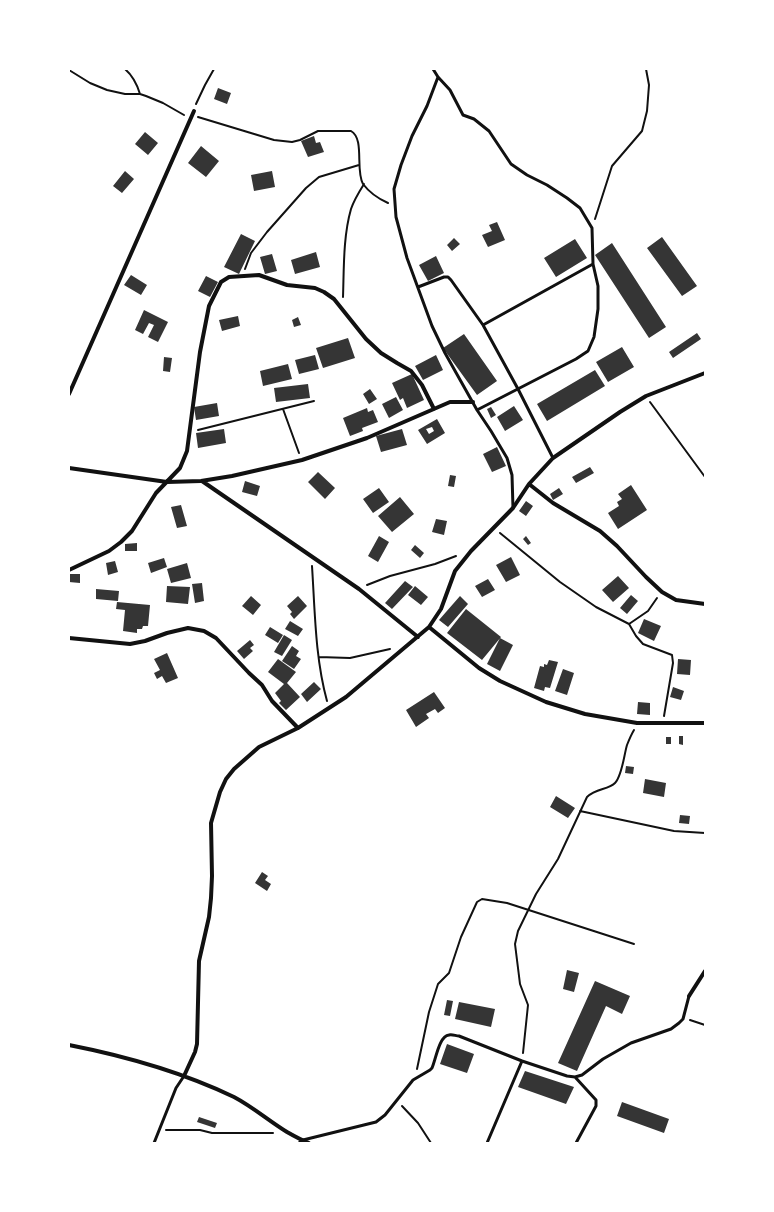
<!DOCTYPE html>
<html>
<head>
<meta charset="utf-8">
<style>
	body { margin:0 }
	#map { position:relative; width:774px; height:1212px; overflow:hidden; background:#fff; font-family:Arial,sans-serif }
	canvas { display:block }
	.frame { position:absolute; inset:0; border:70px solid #fff; pointer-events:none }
</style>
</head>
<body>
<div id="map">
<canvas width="774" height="1212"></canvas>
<div class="frame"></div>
</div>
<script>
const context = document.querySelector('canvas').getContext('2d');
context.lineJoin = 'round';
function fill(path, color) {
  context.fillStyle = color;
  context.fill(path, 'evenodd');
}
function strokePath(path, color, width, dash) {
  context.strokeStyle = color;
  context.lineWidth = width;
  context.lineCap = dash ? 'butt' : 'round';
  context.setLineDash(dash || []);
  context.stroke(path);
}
const building = new Path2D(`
	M218,88l13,5 -4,11 -13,-5z
	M145,132l13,11 -10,12 -13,-11z
	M314,136l2,7 4,-1 4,10 -16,5 -7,-16z
	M201,146l18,15 -13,16 -18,-14z
	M125,171l9,8 -12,14 -9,-7z
	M272,171l3,16 -21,4 -3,-16z
	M497,222l8,18 -17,7 -6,-12 10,-4 -3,-6z
	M241,234l14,7 -16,33 -15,-7z
	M662,237l35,49 -15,10 -35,-48z
	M454,238l6,6 -8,7 -5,-6z
	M575,239l12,19 -31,19 -12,-19z
	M612,243l54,84 -17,11 -54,-83z
	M316,252l4,15 -25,7 -4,-14z
	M272,254l5,17 -12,3 -5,-17z
	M436,256l8,17 -16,8 -9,-16z
	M131,275l16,10 -6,10 -17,-10z
	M206,276l12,6 -8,15 -12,-6z
	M144,310l24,12 -10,20 -10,-5 6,-12 -5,-2 -6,11 -8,-4z
	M238,316l2,10 -18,5 -3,-11z
	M298,317l3,8 -7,2 -2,-7z
	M697,333l4,6 -28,19 -4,-6z
	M464,334l33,47 -20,14 -34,-47z
	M348,338l7,20 -32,10 -7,-20z
	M622,347l12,20 -26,15 -12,-20z
	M315,355l4,14 -20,5 -4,-14z
	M436,355l7,15 -20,10 -8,-14z
	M164,357l8,1 -2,14 -7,-1z
	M288,364l4,15 -29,7 -3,-15z
	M595,370l10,16 -58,35 -10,-17z
	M412,374l12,26 -17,8 -4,-10 -3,2 -8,-17z
	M308,384l2,14 -34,4 -2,-14z
	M370,389l7,10 -8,5 -6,-10z
	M396,397l7,13 -14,8 -7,-14z
	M217,403l2,13 -23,4 -2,-13z
	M514,406l9,14 -18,11 -8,-14z
	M491,407l5,8 -5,3 -4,-9z
	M367,408l1,4 5,-2 5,12 -16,6 1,3 -13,5 -7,-18z
	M437,419l8,14 -18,11 -9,-14zM432,427l2,4 -5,3 -3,-5z
	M224,429l2,14 -28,5 -2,-15z
	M402,429l5,16 -26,7 -5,-16z
	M497,447l9,19 -14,6 -9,-18z
	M590,467l4,6 -18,10 -4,-6z
	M318,472l17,16 -10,11 -17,-17z
	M450,475l6,1 -2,11 -6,-1z
	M245,481l15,5 -3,10 -15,-4z
	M631,485l16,25 -29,19 -10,-16 11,-7 -2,-4 5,-3 -4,-5z
	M379,488l10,14 -16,11 -10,-14z
	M559,488l4,6 -10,6 -3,-6z
	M400,497l14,17 -22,18 -14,-16z
	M526,501l7,5 -7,10 -7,-5z
	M181,505l6,21 -10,2 -6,-21z
	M436,519l11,2 -3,14 -12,-3z
	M379,536l10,6 -11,20 -10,-6z
	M526,536l5,7 -3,2 -5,-6z
	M137,543v8h-12v-7z
	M415,545l9,8 -4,5 -9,-8z
	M511,557l9,18 -14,7 -10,-17z
	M164,558l3,9 -16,6 -3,-10z
	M115,561l3,11 -10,3 -2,-12z
	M187,563l4,15 -20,5 -4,-14z
	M69,574h11v9l-11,-1z
	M618,576l11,12 -16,14 -11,-12z
	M488,579l7,11 -13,7 -7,-11z
	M405,581l8,6 -21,22 -7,-6z
	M202,583l2,18 -9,2 -3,-19z
	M167,586l23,1 -2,17 -22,-2z
	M415,586l13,11 -7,8 -13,-10z
	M96,589l23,2 -1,10 -22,-2z
	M631,595l7,6 -11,13 -7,-6z
	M251,596l10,9 -8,10 -11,-9z
	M298,596l9,10 -13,13 -4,-5 2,-2 -5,-6z
	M460,596l8,8 -20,23 -9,-7z
	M117,602l33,3 -2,21h-5l-1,3h-5v4l-14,-2 2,-21 -9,-1z
	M466,609l35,28 -19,23 -35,-27z
	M644,619l17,7 -7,15 -16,-8z
	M290,621l13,8 -5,7 -13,-7z
	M270,627l13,8 -5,8 -13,-8z
	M284,635l8,5 -10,16 -8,-4z
	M500,638l13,7 -13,26 -13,-7z
	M250,640l4,5 -4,3 3,3 -9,8 -7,-8z
	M292,646l7,5 -3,5 5,3 -7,10 -12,-8z
	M167,653l11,25 -12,5 -4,-7 -5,3 -3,-6 6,-3 -6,-11z
	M278,659l18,13 -9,11 13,14 -14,13 -7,-7 2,-2 -6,-8 9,-9 -16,-12z
	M678,659l13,1 -1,15 -13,-1z
	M549,660l9,2 -8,26 -5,-1 -1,4 -10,-3 6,-22 4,1v-3l3,1z
	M563,669l11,4 -7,22 -12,-4z
	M314,682l7,7 -14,13 -6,-8z
	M673,687l11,4 -3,9 -11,-3z
	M434,692l11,16 -7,5 -3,-4 -9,5 3,4 -13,9 -10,-17z
	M638,702l12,1v12l-13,-1z
	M679,736h4v9l-4,-1z
	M666,737h5v7h-5z
	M626,766l8,1 -1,7 -8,-1z
	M645,779l21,4 -2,14 -21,-4z
	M556,796l19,12 -7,10 -18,-11z
	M680,815l10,1 -1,8 -10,-1z
	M262,872l6,4 -3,4 6,4 -4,7 -12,-8z
	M567,970l12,3 -5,19 -11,-3z
	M595,981l35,15 -8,18 -16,-8 -29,65 -19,-8z
	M447,1000l6,1 -3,15 -6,-1z
	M459,1002l36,7 -4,18 -36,-8z
	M447,1044l27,10 -7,19 -27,-9z
	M525,1071l49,16 -8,17 -48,-17z
	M622,1102l47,17 -5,14 -47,-17z
	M199,1117l18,6 -2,5 -18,-6z`);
const path = new Path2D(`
	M125,69c8,7 12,15 15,25
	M69,70l21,13 17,7 18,4h15l6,2 17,7 21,12
	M196,104l9,-19 9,-16
	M198,117l76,23 18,2 8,-2 18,-9h33c14,8 4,39 12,53 6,8 16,15 25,19
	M595,219l17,-53 30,-35 5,-20 2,-26 -3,-16
	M245,269l6,-16 16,-21 39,-44 13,-11 40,-12
	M343,297c1,-28 0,-60 8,-88 3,-9 8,-17 13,-25
	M650,402l55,75
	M283,409l16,44
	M198,430l116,-29
	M500,533l60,49 36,25 33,17 7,12 7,8 29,11 1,8 -9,53
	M312,566c3,45 3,91 15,135
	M367,585l23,-9 45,-12 21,-8
	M629,624l19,-13 9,-13
	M319,657l31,1 40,-9
	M580,811l94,20 31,2
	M690,1020l15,5
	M523,1053l5,-48 -8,-21 -5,-40 3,-13 18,-37 22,-35 29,-62c9,-9 21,-7 28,-14 7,-7 9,-28 12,-38 2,-5 4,-10 7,-15
	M417,1069l12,-57 9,-28 11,-11 12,-36 16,-35 5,-3 25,4 127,41
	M402,1106l16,17 13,20
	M166,1130h34l12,3h61`);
const service = new Path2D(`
	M433,69l5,8 12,13 13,25 11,4 15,12 22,33 16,11 20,10 20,13 13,10 12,20 1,36 5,22v23l-4,28 -6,14 -12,8 -99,51
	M438,77l-11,29 -15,30 -11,29 -7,24 2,28 11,41 25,68 13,27 32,57 14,21 16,27 5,17 1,33
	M418,287l26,-10h4l3,3 32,45 35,64 35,69
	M483,325l110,-61
	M575,1077l21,23v6l-20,37
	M154,1143l22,-55 8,-12
	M299,1143l4,-3 73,-18 9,-7 28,-35 17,-10 2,-2c4,-9 7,-32 17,-33 3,-1 7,1 10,1l63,25 45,15 8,1 7,-2 21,-16 28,-16 40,-14 8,-6 4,-4 6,-23
	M487,1143l35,-82`);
const minor = new Path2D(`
	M69,394l125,-283
	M69,468l98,14 34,-1 31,-5 70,-16 65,-22 83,-36h23
	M202,481l157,108 59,48
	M529,484l24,19 47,28 17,15 29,31 16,15 14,8 29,4
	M69,570l40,-19 12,-9 11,-11 24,-38 24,-25 7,-17 13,-99 9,-46 12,-24 8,-5 30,-2 28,10 28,3 9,4 10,7 32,40 15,14 16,10 14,8 11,14 12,24
	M429,627l50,41 21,13 46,21 39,12 52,9h68
	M69,638l61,6 15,-3 22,-8 21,-5 16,3 12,7 33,35 13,12 10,16 26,27
	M689,996l16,-25
	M69,1045c56,11 113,27 165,52 19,10 35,24 53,35 7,4 14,8 22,11
	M184,1076l11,-24 2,-8 2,-83 10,-44 2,-19 1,-22 -1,-53 9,-31 6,-13 8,-10 25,-22 39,-19 48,-31 83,-70 12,-18 14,-38 16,-20 42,-43 16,-24 24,-26 67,-46 26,-16 59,-23`);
fill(building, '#353535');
strokePath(path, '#111', 2);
strokePath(service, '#111', 3);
strokePath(minor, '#111', 4);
</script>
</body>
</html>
